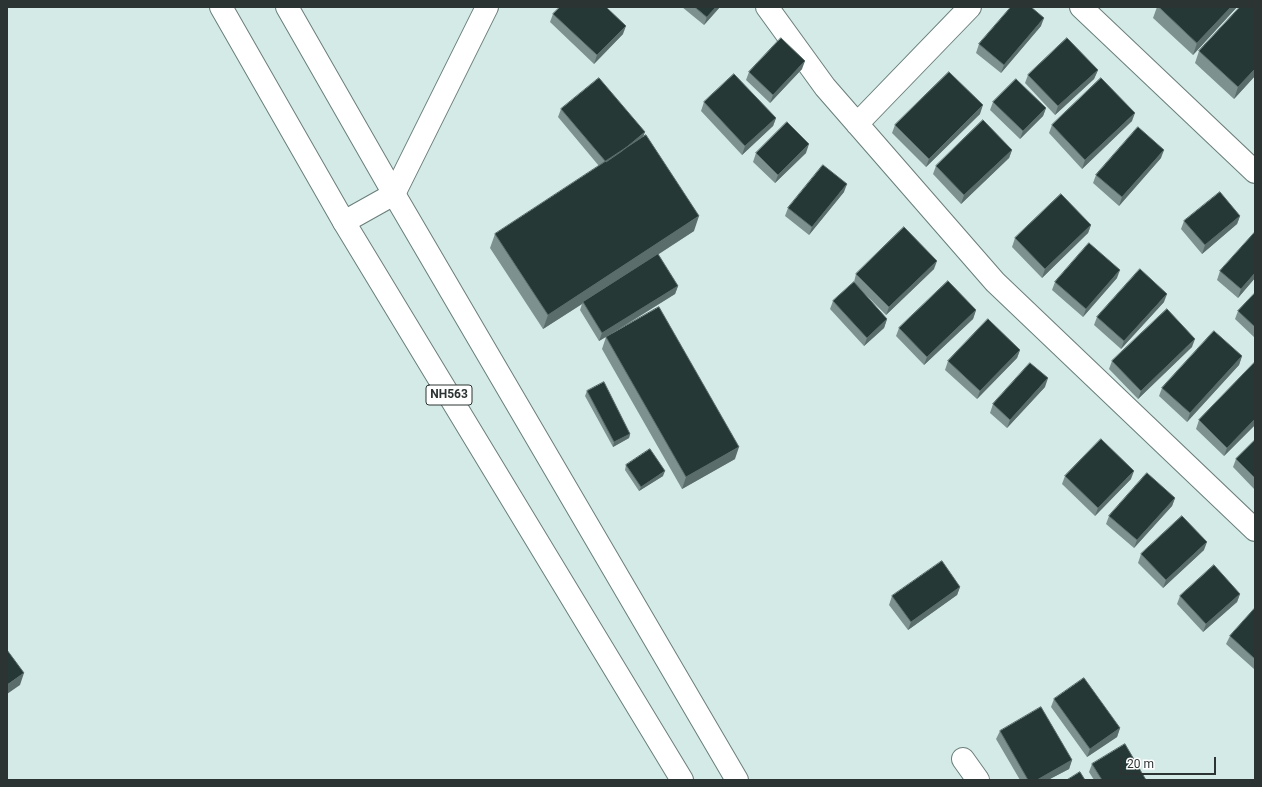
<!DOCTYPE html>
<html>
<head>
<meta charset="utf-8">
<style>
	body { margin:0 }
	#map { position:relative; width:1262px; height:787px; overflow:hidden; background:#d4eae6; font-family:Roboto,sans-serif }
	canvas { display:block }
	.frame { position:absolute; inset:0; border:8px solid #2c3433; pointer-events:none }
	.scale { position:absolute; left:1120px; top:757px; width:96px; height:18px; box-sizing:border-box; border:2px solid #2c3433; border-top:0; padding-left:5px; font-size:12px; line-height:14px; white-space:nowrap; color:#2c3433; -webkit-text-stroke:3px #fff; paint-order:stroke }
</style>
</head>
<body>
<div id="map">
<canvas width="1262" height="787"></canvas>
<div class="frame"></div>
<div class="scale">20 m</div>
</div>
<script>
const context = document.querySelector('canvas').getContext('2d');
context.lineJoin = 'round';
function strokePath(path, color, width, dash) {
  context.strokeStyle = color;
  context.lineWidth = width;
  context.lineCap = dash ? 'butt' : 'round';
  context.setLineDash(dash || []);
  context.stroke(path);
}
function fill(path, color) {
  context.fillStyle = color;
  context.fill(path, 'evenodd');
}
function label(font, color, halo, rows, align = 'center') {
  context.font = font + ' Roboto,sans-serif';
  context.lineWidth = 4;
  context.setLineDash([]);
  context.textBaseline = 'middle';
  context.strokeStyle = halo;
  context.fillStyle = color;
  for (const [text, x, y, turn = 0] of rows) {
    context.save();
    context.translate(x, y);
    context.rotate((+turn || 0) * Math.PI / 180);
    context.textAlign = isNaN(turn) ? turn : align;
    if (halo) context.strokeText(text, 0, 0);
    context.fillText(text, 0, 0);
    context.restore();
  }
}
const street = new Path2D(`
	M767,7l58,80 170,195 260,248
	M1081,7l174,165
	M857,124l113,-117
	M344,222l50,-28 93,-187
	M963,759l15,21`);
const highway = new Path2D(`
	M221,7l123,215 338,558
	M287,7l107,187 343,586`);
const wall = new Path2D(`
	M682,7h38l-16,18z
	M1157,7h80l-44,48 -40,-37z
	M553,14l70,20 -29,30 -44,-42z
	M1041,26l-40,47 -25,-20 3,-9z
	M1199,51l56,25 -21,23 -39,-36z
	M802,69l-32,34 -24,-23 3,-8z
	M1098,70l-4,9 -39,36 -30,-32 3,-8z
	M704,102l72,16 -3,8 -31,29 -41,-44z
	M993,102l53,6 -3,8 -23,23 -30,-29z
	M561,109l82,28 51,94 -38,25 22,30 -3,8 -68,43 128,122 -53,30 -80,-140 4,-12 -7,4 -19,-31 2,-6 -39,25 -53,-81 5,-14 104,-68 -41,-49z
	M980,114l-54,53 -34,-34 3,-8z
	M1132,121l-50,48 -33,-36 3,-8z
	M1012,150l-3,8 -48,46 -28,-30 3,-8z
	M756,153h50l-31,30 -22,-21z
	M1161,158l-42,48 -26,-23 3,-8z
	M844,192l-35,43 -24,-19 3,-8z
	M1240,216l-3,8 -35,30 -21,-25 3,-8z
	M1091,225l-3,8 -46,45 -30,-31 3,-9z
	M1255,232v46l-17,20 -21,-18 3,-9z
	M934,269l-48,46 -29,-29 30,33 -3,9 -20,18 -34,-37 3,-8 21,-19 2,-8z
	M1117,278l-34,39 -31,-27 3,-8z
	M1255,293v45l-20,-19 3,-8z
	M1164,302l-43,47 -27,-24 3,-8z
	M976,310l-3,9 -49,46 -28,-29 3,-8z
	M1192,347l-54,52 -29,-30 3,-8z
	M1020,350l-3,8 -40,41 -32,-29 3,-9z
	M1242,356l-3,9 -52,57 -28,-26 3,-8z
	M1255,362v63l-31,31 -28,-27 3,-9z
	M1045,387l-38,41 -17,-15 3,-9z
	M587,391l43,43 -1,4 -16,9 -28,-51z
	M1255,440v50l-22,-23 3,-8z
	M626,465l37,11 -24,15 -14,-21z
	M1065,476l66,3 -36,37 -33,-32z
	M1175,498l-3,8 -38,42 -28,-24 3,-8z
	M1204,550l-41,38 -25,-25 3,-9z
	M960,587l-3,8 -49,35 -19,-25 3,-9z
	M1240,594l-3,8 -34,30 -26,-28 3,-8z
	M1255,608v61h-1l-28,-25 4,-8z
	M1054,699l66,29 -3,9 -30,20 -36,-50z
	M1000,731l72,29 -3,9 -21,11h-28l-24,-41z
	M1092,764l54,16h-52l-5,-8z`);
const shadedWall = new Path2D(`
	M716,7h4l-16,18 3,-8z
	M1231,7h6l-44,48 4,-12z
	M1044,18l-3,8 -40,47 3,-8z
	M626,26l-3,8 -29,30 3,-9z
	M805,61l-3,8 -32,34 3,-8z
	M1255,69v7l-21,23 4,-12z
	M1098,70l-4,9 -39,36 3,-9z
	M983,105l-3,9 -54,53 3,-8z
	M1046,108l-3,8 -23,23 3,-8z
	M1135,113l-3,8 -50,48 3,-9z
	M776,118l-3,8 -31,29 3,-9z
	M645,132l-3,8 -35,23z
	M809,144l-3,9 -31,30 3,-8z
	M1012,150l-3,8 -48,46 3,-9z
	M1164,150l-3,8 -42,48 3,-9z
	M847,184l-3,8 -35,43 3,-8z
	M699,216l-5,15 -111,72v-1l-1,2 -39,25 5,-14z
	M1240,216l-3,8 -35,30 3,-9z
	M1091,225l-3,8 -46,45 3,-9z
	M937,261l-3,8 -48,46 3,-8z
	M1120,270l-3,8 -34,39 3,-8z
	M1255,273v5l-17,20 3,-9z
	M678,286l-3,8 -76,47 3,-8z
	M1167,294l-3,8 -43,47 3,-8z
	M976,310l-3,9 -49,46 3,-8z
	M887,319l-3,9 -20,18 3,-8z
	M1195,339l-3,8 -54,52 3,-8z
	M1020,350l-3,8 -40,41 3,-8z
	M1242,356l-3,9 -52,57 3,-9z
	M1048,378l-3,9 -38,41 3,-8z
	M1255,419v6l-31,31 3,-8z
	M630,434l-1,4 -16,9 1,-5z
	M739,447l-4,12 -53,30 4,-12z
	M665,471l-2,5 -24,15 2,-4z
	M1134,471l-3,8 -36,37 3,-8z
	M1175,498l-3,8 -38,42 3,-8z
	M1207,542l-3,8 -41,38 3,-8z
	M960,587l-3,8 -49,35 3,-8z
	M1240,594l-3,8 -34,30 3,-8z
	M24,673l-4,12 -13,9v-9z
	M1120,728l-3,9 -30,20 3,-8z
	M1072,760l-3,9 -21,11h-11z`);
const building = new Path2D(`
	M560,7h46l20,19 -29,29 -44,-41z
	M695,7h21l-9,10z
	M1011,7h20l13,11 -40,47 -25,-21z
	M1159,7h72l-34,36z
	M1240,7h15v62l-17,18 -39,-36z
	M781,38l24,23 -32,34 -24,-23z
	M1067,38l31,32 -40,36 -30,-31z
	M949,72l34,33 -54,54 -34,-34z
	M734,74l42,44 -31,28 -41,-44z
	M599,78l46,54 -23,19 -16,11 -45,-53z
	M1101,78l34,35 -50,47 -33,-35z
	M1016,79l30,29 -23,23 -30,-29z
	M983,120l29,30 -48,45 -28,-29z
	M787,122l22,22 -31,31 -22,-22z
	M1138,127l26,23 -42,47 -26,-22z
	M646,135l53,81 -151,99 -53,-81z
	M823,165l24,19 -35,43 -24,-19z
	M1220,192l20,24 -35,29 -21,-24z
	M1061,194l30,31 -46,44 -30,-31z
	M904,227l33,34 -48,46 -33,-33z
	M1255,232v41l-14,16 -21,-18z
	M1089,243l31,27 -34,39 -31,-27z
	M658,254l20,32 -76,47 -19,-31z
	M1140,269l27,25 -43,47 -27,-24z
	M948,281l28,29 -49,47 -28,-29z
	M854,282l33,37 -20,19 -34,-37z
	M1255,293v34l-17,-16z
	M659,307l80,140 -53,30 -80,-140z
	M1167,309l28,30 -54,52 -29,-30z
	M988,319l32,31 -40,41 -32,-30z
	M1214,331l28,25 -52,57 -28,-25z
	M1255,362v57l-28,29 -28,-28z
	M1030,363l18,15 -38,42 -17,-16z
	M604,382l26,52 -16,8 -27,-51z
	M1101,439l33,32 -36,37 -33,-32z
	M1255,440v38l-19,-19z
	M650,449l15,22 -24,16 -15,-22z
	M1147,473l28,25 -38,42 -28,-24z
	M1182,516l25,26 -41,38 -25,-26z
	M942,561l18,26 -49,35 -19,-26z
	M1214,565l26,29 -34,30 -26,-28z
	M1255,608v51l-25,-23z
	M7,650l17,23 -17,12z
	M1084,678l36,50 -30,21 -36,-50z
	M1041,707l31,53 -35,20h-9l-28,-49z
	M1125,744l21,36h-44l-10,-16z
	M1080,772l5,8h-18z`);
const shields = [
	[449,395,46]
];
const shieldNames = [
	["NH563",449,395]
];
strokePath(street, '#6a7e7a', 24);
strokePath(highway, '#6a7e7a', 24);
strokePath(street, '#fff', 22);
strokePath(highway, '#fff', 22);
fill(wall, '#7d918e');
fill(shadedWall, '#5a6d6b');
fill(building, '#263836');
strokePath(building, '#5a6d6b', 1);
for (const [x, y, w] of shields) {
  const box = new Path2D();
  box.roundRect(x - w / 2, y - 10, w, 20, 3);
  context.fillStyle = '#fff';
  context.fill(box);
  strokePath(box, '#2c3433', 1);
}
label('bold 12px', '#2c3433', null, shieldNames);
</script>
</body>
</html>
